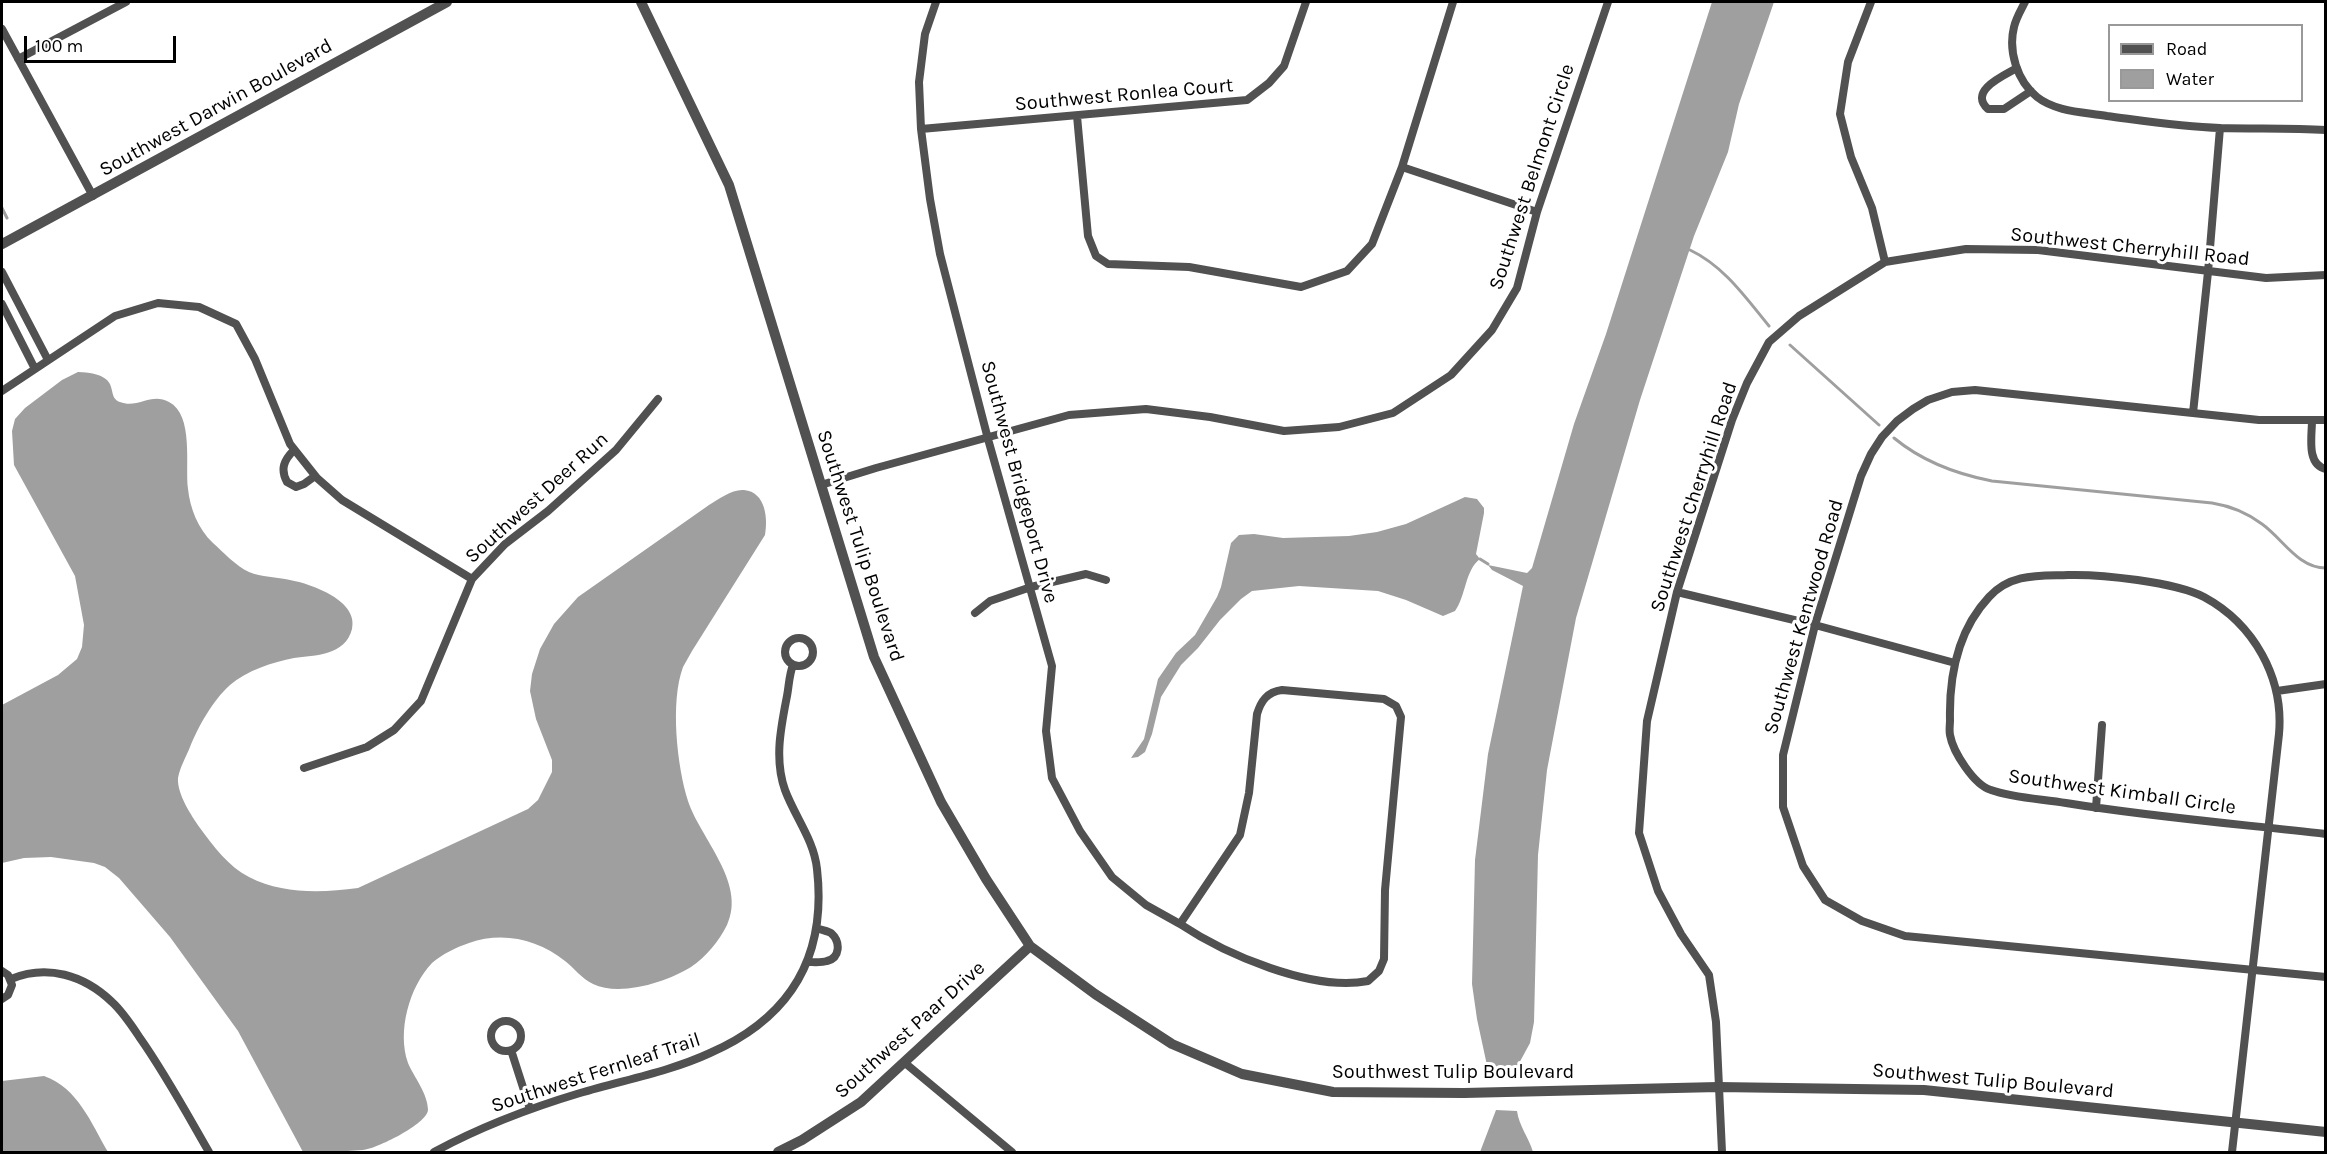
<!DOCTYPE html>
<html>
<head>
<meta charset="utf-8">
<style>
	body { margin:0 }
	#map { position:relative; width:2327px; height:1154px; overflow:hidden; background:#fff; font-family:Karla,sans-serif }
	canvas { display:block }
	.frame { position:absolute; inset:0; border:3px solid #000; pointer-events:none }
	.legend { position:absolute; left:2108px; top:24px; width:195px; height:78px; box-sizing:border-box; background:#fff; border:2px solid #999; margin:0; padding:8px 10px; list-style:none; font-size:18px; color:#000 }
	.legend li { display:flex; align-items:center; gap:12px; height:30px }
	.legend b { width:30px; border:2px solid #999 }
	.scale { position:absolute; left:24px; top:36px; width:152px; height:27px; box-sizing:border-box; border:3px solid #000; border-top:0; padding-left:8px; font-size:18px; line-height:21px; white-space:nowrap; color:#000; -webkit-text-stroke:4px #fff; paint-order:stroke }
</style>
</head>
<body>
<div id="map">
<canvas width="2327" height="1154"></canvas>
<div class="frame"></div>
<ul class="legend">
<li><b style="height:8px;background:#515151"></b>Road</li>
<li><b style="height:16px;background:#9f9f9f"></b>Water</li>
</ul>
<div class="scale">100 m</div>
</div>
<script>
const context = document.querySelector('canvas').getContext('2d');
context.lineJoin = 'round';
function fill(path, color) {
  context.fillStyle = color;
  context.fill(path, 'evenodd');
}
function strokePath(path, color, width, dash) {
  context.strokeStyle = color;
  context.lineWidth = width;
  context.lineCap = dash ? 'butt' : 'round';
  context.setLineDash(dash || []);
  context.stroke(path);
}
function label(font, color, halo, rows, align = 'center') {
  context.font = font + ' Karla,sans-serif';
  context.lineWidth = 6;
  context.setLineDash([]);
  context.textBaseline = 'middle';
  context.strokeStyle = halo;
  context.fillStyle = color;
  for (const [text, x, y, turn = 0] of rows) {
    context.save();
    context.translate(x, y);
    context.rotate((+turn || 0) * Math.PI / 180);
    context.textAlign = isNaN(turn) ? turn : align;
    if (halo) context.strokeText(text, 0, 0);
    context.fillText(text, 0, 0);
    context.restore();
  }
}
const water = new Path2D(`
	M1712,2h62l-35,102 -11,48 -34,84 -54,164 -64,218 -29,152 -9,85 -4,167 -4,21 -13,24 -29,3 -11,-51 -5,-35 3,-124 13,-106 35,-168 -31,-16 -4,-5 39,8 5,-5 42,-144 32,-90z
	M78,372c47,2 26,24 42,30 18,7 31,-10 49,0 25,13 16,63 19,87 2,19 10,40 25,54 10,9 23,23 36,29 12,5 28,5 41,8 22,4 69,21 62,49 -7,27 -37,26 -58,29 -21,4 -48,13 -64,27 -17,15 -32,42 -40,62 -4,10 -10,20 -12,31 -1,16 13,37 22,50 13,18 29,39 49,49 33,17 72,16 109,11l170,-79 10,-9 14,-28v-12l-16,-41 -6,-28 2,-17 8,-25 14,-25 24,-27 131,-92c10,-6 23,-16 35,-15 22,2 24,29 21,45l-73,116c-3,5 -6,11 -9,16 -13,35 -6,99 5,134 12,37 59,82 39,124 -8,16 -21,32 -36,42 -24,15 -71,30 -98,17 -11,-5 -19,-16 -28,-23 -27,-22 -63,-30 -96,-18 -12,4 -27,11 -37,20 -23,24 -35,69 -24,100 6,14 20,31 20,47 -1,14 -52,39 -65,40 -20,1 -39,3 -60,2l-65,-121 -68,-94 -51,-59 -14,-11 -11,-4 -43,-6 -27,1 -22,5v-158l56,-30 19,-16 5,-12 2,-22 -9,-49 -61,-111 -2,-34 3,-12 10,-11 37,-28z
	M1465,497l12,2 7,9v5l-8,41 4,5c-15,11 -14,37 -25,52l-12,5 -37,-16 -28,-9 -79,-5 -47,5 -11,8 -21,21 -22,28 -17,17 -20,32 -9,37 -7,18 -7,5 -7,1 13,-19 14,-60 18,-26 19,-18 22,-38 4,-10 10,-44 8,-8 15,-1 29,4 66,-2 28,-4 29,-8z
	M44,1076c34,12 47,47 64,76h-106v-71z
	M1496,1110l21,1c2,15 12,27 16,41h-53z`);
const stream = new Path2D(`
	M2,208l5,10
	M1690,250c34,16 56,48 79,76
	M1790,345l89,80
	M1894,438c29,24 62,36 98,43l220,22c19,3 34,9 50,21 21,15 36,44 64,44
	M1480,559l8,5`);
const minor = new Path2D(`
	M936,2l-11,32 -6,48 2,47 9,70 10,55 48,185 64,227 -6,65 6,47 28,53 32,46 34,28 34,19
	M1871,2l-23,60 -8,52 11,43 21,51 13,54
	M2025,2c-4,8 -9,16 -11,25 -6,24 3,54 23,70 19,15 47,15 70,19 38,5 75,11 113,12 36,1 70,0 106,2
	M2,29l91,167
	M18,59l108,-57
	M2017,68c-14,8 -49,23 -29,41h16l27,-18
	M1077,116l11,120 8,20 12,8 81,3 112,20 46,-16 25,-27 30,-77 51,-165
	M921,129l326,-29 22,-17 15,-17 22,-64
	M1402,167l135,45
	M2,272l46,88
	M2,304l33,65
	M2,391l113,-75 43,-13 41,4 37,17 19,35 35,85 27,34 25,22 130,79
	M2193,413l15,-141 12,-144
	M2312,420c0,16 -6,45 14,49
	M2326,420h-67l-284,-30 -23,2 -24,8 -15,9 -16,12 -15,16 -11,17 -10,22 -46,149 -32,130v52l20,59 22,34 37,21 43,15 421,41
	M294,450c-10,10 -14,19 -7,32l9,5 8,-3 11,-8
	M821,485l55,-17 193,-53 77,-6 64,8 74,14 55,-4 54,-14 58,-38 41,-45 25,-42 20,-76 71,-210
	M1677,592l138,33 140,38
	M975,613l15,-12 41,-14 55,-13 20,6
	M785 652a14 14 0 1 1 28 0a14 14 0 1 1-28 0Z
	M1282,690l102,9 12,7 5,11 -16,173 -1,69 -5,12 -11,10c-56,11 -143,-27 -188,-57l60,-89 9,-42 8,-79c4,-13 10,-22 25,-24z
	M2277,691l49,-7
	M304,768l63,-21 27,-17 27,-29 51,-122 33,-35 43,-33 68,-61 42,-51
	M2096,808l6,-83
	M807,962c6,0 14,1 20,-1 13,-3 14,-19 4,-28 -3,-2 -10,-3 -14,-5
	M2,971l6,4 4,10 -4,10 -6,4
	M11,979c36,-15 73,-4 101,23 11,10 20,24 28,36 26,37 47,76 69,114
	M491 1036a15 15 0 1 1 30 0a15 15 0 1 1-30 0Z
	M511,1050l19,59
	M905,1063l107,89
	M434,1152c46,-25 96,-44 146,-59 43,-13 89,-21 130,-40 80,-35 117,-96 107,-184 -3,-29 -22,-52 -32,-79 -11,-31 -4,-63 2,-94 2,-10 2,-21 6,-31
	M1722,1152l-6,-130 -7,-47 -28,-41 -23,-43 -19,-58 8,-112 30,-129 55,-172 15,-37 22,-41 30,-26 86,-54 81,-13 72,1 228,28 60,-3
	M2232,1152c16,-139 30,-278 47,-418 5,-56 -25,-110 -75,-137 -29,-15 -103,-23 -136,-22 -29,1 -57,-2 -79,22 -31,33 -40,79 -39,123 0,5 -1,10 0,15 3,17 24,50 41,55 22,8 52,9 75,13 86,14 173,21 260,31`);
const tertiary = new Path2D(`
	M641,2l88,183 145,472 67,145 45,77 44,67 65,48 77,50 70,30 91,18 131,1 254,-6 206,3 402,42
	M2,244l445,-242
	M778,1152l24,-12 59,-38 169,-156`);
const streetNames = [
	["Southwest Ronlea Court",1124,95,-5],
	["Southwest Darwin Boulevard",216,108,-29],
	["Southwest Belmont Circle",1532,177,-72],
	["Southwest Cherryhill Road",2130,247,6],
	["Southwest Bridgeport Drive",1019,482,75],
	["Southwest Cherryhill Road",1694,497,-72],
	["Southwest Deer Run",537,498,-42],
	["Southwest Tulip Boulevard",860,546,72],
	["Southwest Kentwood Road",1804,617,-74],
	["Southwest Kimball Circle",2122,792,8],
	["Southwest Paar Drive",910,1030,-42],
	["Southwest Tulip Boulevard",1453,1072],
	["Southwest Fernleaf Trail",596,1073,-18],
	["Southwest Tulip Boulevard",1993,1081,5]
];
fill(water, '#9f9f9f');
strokePath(stream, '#9f9f9f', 3);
strokePath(minor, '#515151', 8);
strokePath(tertiary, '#515151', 10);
label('20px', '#000', '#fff', streetNames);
</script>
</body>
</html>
